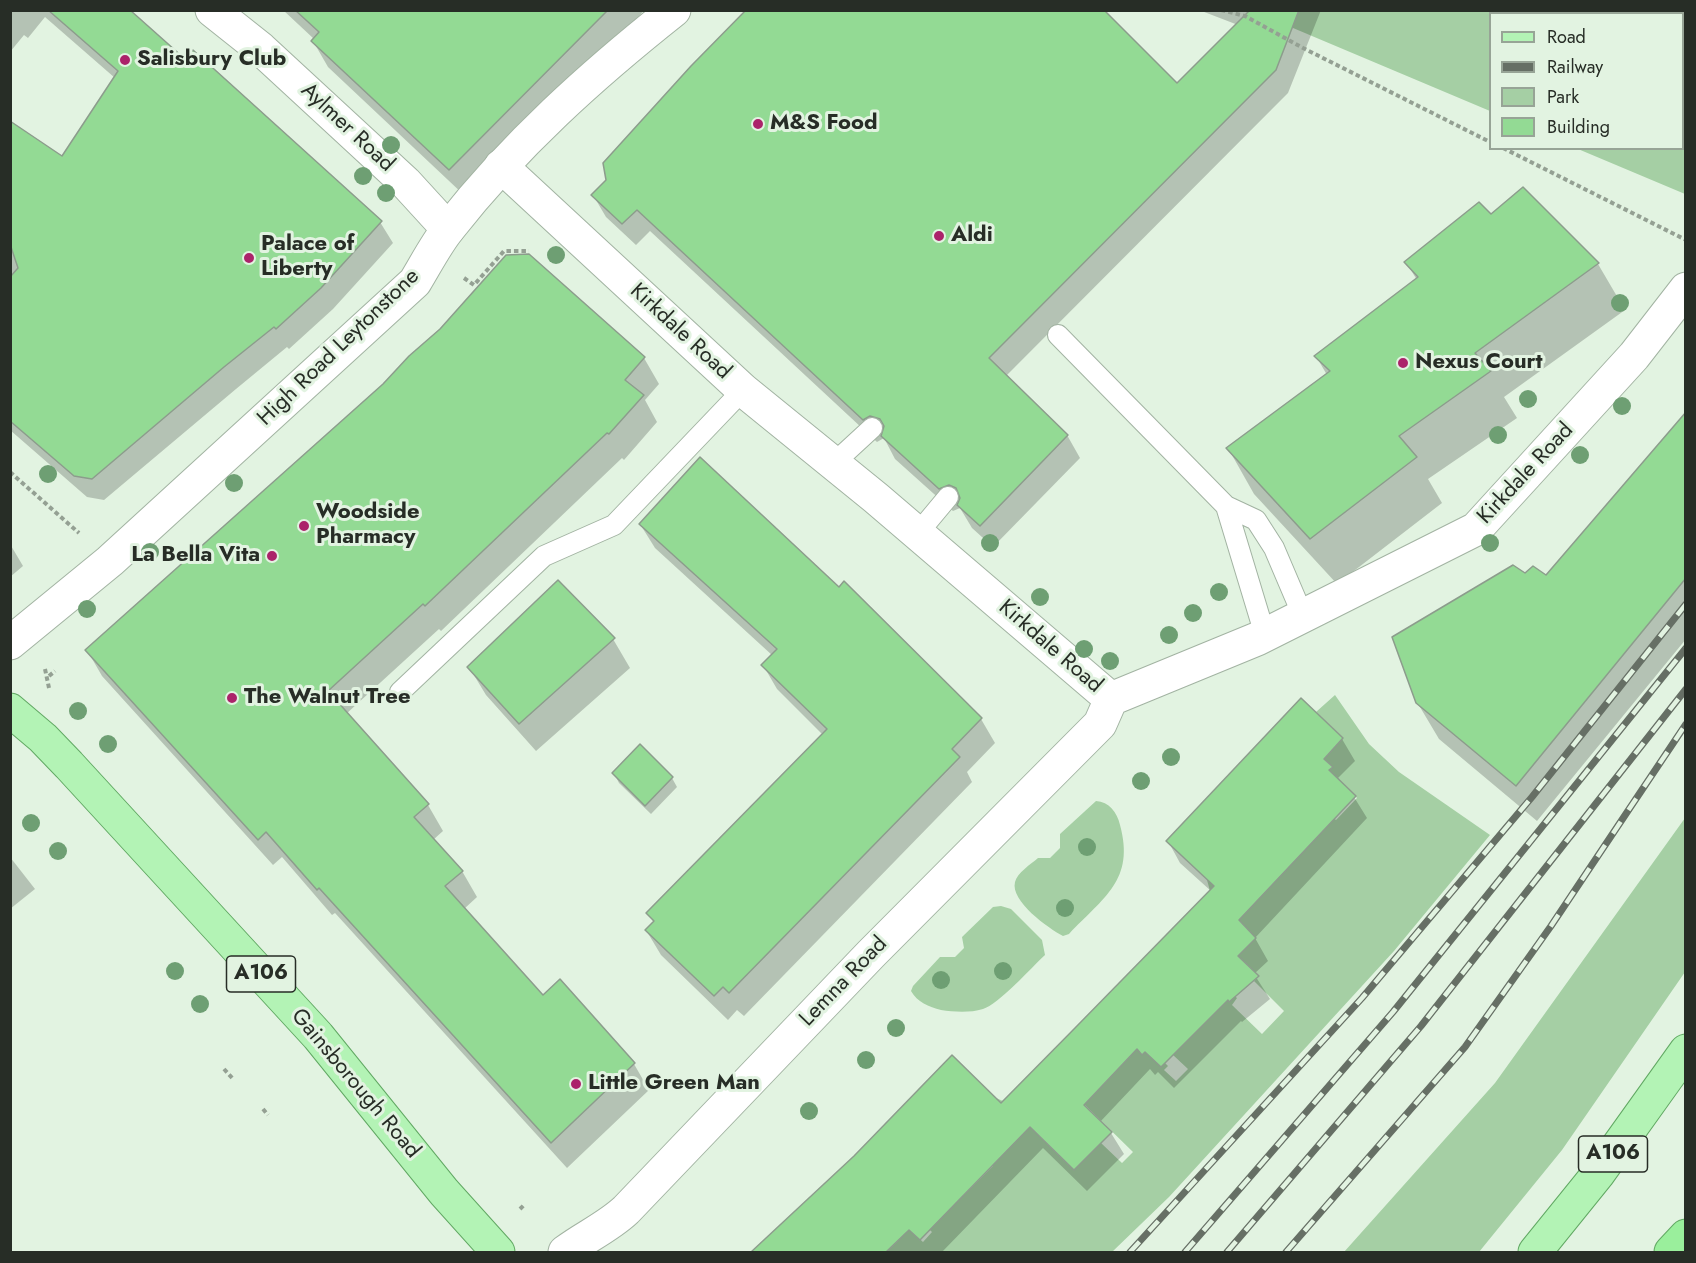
<!DOCTYPE html>
<html>
<head>
<meta charset="utf-8">
<style>
	body { margin:0 }
	#map { position:relative; width:1696px; height:1263px; overflow:hidden; background:#e2f3e1; font-family:Jost,sans-serif }
	canvas { display:block }
	.frame { position:absolute; inset:0; border:12px solid #272d26; pointer-events:none }
	.legend { position:absolute; left:1489px; top:12px; width:195px; height:138px; box-sizing:border-box; background:#e2f3e1; border:2px solid #97a496; margin:0; padding:8px 10px; list-style:none; font-size:18px; color:#272d26 }
	.legend li { display:flex; align-items:center; gap:12px; height:30px }
	.legend b { width:30px; border:2px solid #97a496 }
</style>
</head>
<body>
<div id="map">
<canvas width="1696" height="1263"></canvas>
<div class="frame"></div>
<ul class="legend">
<li><b style="height:8px;background:#b3f3b5"></b>Road</li>
<li><b style="height:8px;background:#666f65"></b>Railway</li>
<li><b style="height:16px;background:#a5cfa4"></b>Park</li>
<li><b style="height:16px;background:#93da94"></b>Building</li>
</ul>
</div>
<script>
const context = document.querySelector('canvas').getContext('2d');
context.lineJoin = 'round';
function fill(path, color) {
  context.fillStyle = color;
  context.fill(path, 'evenodd');
}
function strokePath(path, color, width, dash) {
  context.strokeStyle = color;
  context.lineWidth = width;
  context.lineCap = dash ? 'butt' : 'round';
  context.setLineDash(dash || []);
  context.stroke(path);
}
function label(font, color, halo, rows, align = 'center') {
  context.font = font + ' Jost,sans-serif';
  context.lineWidth = 6;
  context.setLineDash([]);
  context.textBaseline = 'middle';
  context.strokeStyle = halo;
  context.fillStyle = color;
  for (const [text, x, y, turn = 0] of rows) {
    context.save();
    context.translate(x, y);
    context.rotate((+turn || 0) * Math.PI / 180);
    context.textAlign = isNaN(turn) ? turn : align;
    if (halo) context.strokeText(text, 0, 0);
    context.fillText(text, 0, 0);
    context.restore();
  }
}
const green = new Path2D(`
	M1246,11h439v183l-107,-45 104,-1v-134h-192v97l-197,-83z
	M1335,695l34,49 30,28 91,63 -96,116 -225,246 -57,55h-226l14,-13 -16,-16 9,-9 30,28 9,-10 -22,-21 54,-16 29,-29 -32,-32 35,-36 7,3 71,69 27,-27 21,20 11,-11 -49,-48 53,-55 5,5 7,-7 19,19 -4,4 12,11 12,-12 -15,-14 26,-26 20,-48 18,17 -5,7 30,29 22,-23 -30,-30 5,-5 -21,-20 18,-18 -46,-47 -3,-11 21,-21 97,-49 11,10 21,-22 -11,-12 -23,-9 9,-10 -8,-8 19,-21 -27,-26z
	M1096,801c13,1 21,11 24,24 15,55 -16,72 -51,109l-6,2c-15,-8 -53,-35 -48,-54 2,-9 16,-18 23,-24h12l10,-10v-14z
	M1685,818v154l-123,178 -83,102h-135l151,-169z
	M1001,906l10,3 31,31 3,15c-13,12 -47,50 -62,54 -13,4 -29,3 -42,1 -12,-3 -24,-8 -30,-19l2,-5 27,-29h15l9,-9 -2,-11 31,-30z`);
const shadow = new Path2D(`
	M10,10h117l253,212 13,21 -60,66 -44,40 -2,-2 -51,42 -132,111 -17,-3 -77,-67v-308l52,36 53,-80 -70,-61 -17,21 -4,-3 -14,17z
	M283,10h361l-27,34 -152,152 -137,-129 -15,-26 1,-2z
	M1199,10h122l-33,83 -282,283 61,59 13,23 -87,89 -21,-19 -12,-20 -7,3 -58,-52 -11,-21 -7,4 -227,-211 -14,14 -30,-28 -13,-22 584,-109 61,-61z
	M1523,189l75,75 27,46 -121,87 13,21 -89,61 14,24 -105,81 -83,-90 -26,-46 99,-73 -11,-19 101,-76 -11,-18 85,-46z
	M528,255l116,103 15,26 -14,16 12,22 -33,38 -2,-2 -181,173 -2,-2 -93,85 82,91 15,26 -10,9 29,31 15,26 -13,12 78,88 92,67 15,26 -82,78 -232,-255 -3,2 -50,-58 -9,8 -171,-189 -15,-26z
	M1686,414v225l-149,182 -98,-82 -22,-37 108,-128 21,3z
	M640,524l341,195 14,24 -28,29 5,10 -228,234 -7,-6 -9,10 -67,-65 -15,-25 8,-7 -6,-10 175,-178 -46,-46 -14,-24 10,-9 -118,-108z
	M10,544l13,22 -13,11z
	M613,639l17,29 -94,83 -50,-56 -17,-28z
	M1301,700l41,39 13,22 -17,17 16,19 13,21 -112,120 13,23 -14,13 16,25 -28,23 -1,-1 -67,67 -16,-16 -3,3 -5,-6 -50,53 11,11 13,21 -37,37 -44,-43 -101,104h-188l60,-54 187,-93 210,-214 -31,-28 -12,-22z
	M614,773l58,5 5,9 -26,27 -32,-31z
	M10,857l25,32 -25,20z`);
const building = new Path2D(`
	M48,10h82l55,49 8,-9 189,171 -61,67 -45,41 -2,-2 -50,40 -132,112 -18,-3 -64,-55v-144l8,-9 -8,-24v-123l52,35 56,-85z
	M295,10h313l-159,160 -138,-129 8,-9z
	M746,10h358l73,73 73,-73h49l-23,60 -287,288 79,77 -88,91 -23,-21 3,-7 -4,-10 -7,-3 -10,4 -58,-53 3,-10 -4,-7 -10,-3 -7,4 -226,-210 -15,14 -31,-29 15,-15 -3,-17 88,-97z
	M1523,187l76,76 -124,90 16,18 -92,65 18,21 -107,82 -84,-91 104,-77 -16,-15 104,-79 -14,-15 75,-60 12,12z
	M529,254l116,103 -20,23 19,15 -35,39 -2,-1 -182,173 -2,-2 -95,87 101,113 -15,13 49,54 -18,15 98,109 17,-16 75,84 -84,80 -232,-255 -2,2 -51,-58 -8,8 -173,-190 298,-266 26,-28 31,-27 66,-74z
	M1686,412v166l-170,208 -100,-83 -24,-66 121,-72 12,8 8,-7 13,9z
	M700,457l139,130 5,-6 138,137 -30,31 8,8 -231,236 -6,-6 -9,9 -69,-66 9,-9 -8,-8 181,-184 -66,-64 16,-16 -138,-125z
	M558,580l57,58 -96,86 -52,-57z
	M1301,698l42,40 -19,21 9,8 -4,3 27,26 -117,124 17,18 -18,18 21,20 -30,26 -1,-2 -67,67 -16,-15 -3,3 -5,-6 -53,56 28,27 -38,38 -44,-43 -110,113 -11,-10 -23,22h-135l103,-96 98,-101 49,48 74,-75 139,-142 -48,-45z
	M640,744l33,33 -28,29 -33,-33z`);
const path = new Path2D(`
	M1221,10l24,6 58,32 187,94
	M1503,148l183,92
	M464,278l10,7 30,-34h25
	M10,472l69,61
	M45,669l4,19
	M49,676l6,-5
	M224,1069l10,11
	M263,1109l5,6
	M520,1209l5,-5`);
const service = new Path2D(`
	M1058,335l168,171 30,14 18,28 29,68
	M834,463l38,-35
	M1226,506l39,129
	M918,533l30,-36
	M400,692l144,-136 70,-31 129,-135`);
const minor = new Path2D(`
	M212,10l49,39 144,133 43,47
	M501,166l242,224 133,108 235,201
	M1111,699l146,-60 219,-110 158,-173 52,-67
	M565,1252c20,-15 43,-25 61,-42l245,-256 229,-230 11,-25`);
const tertiary = new Path2D(`
	M10,643l100,-82 305,-279c11,-18 21,-38 34,-54 65,-83 143,-153 225,-218`);
const primary = new Path2D(`
	M10,710l33,28 26,27 249,271 126,156 54,60
	M1535,1252l63,-78 88,-123`);
const trunk = new Path2D(`
	M1671,1252l15,-16`);
const rail = new Path2D(`
	M1130,1252l232,-254 170,-201 154,-193
	M1185,1252l208,-240 293,-364
	M1227,1252l194,-226 265,-337
	M1286,1252l179,-205 86,-121 135,-202`);
const trees = [
	[391,145],
	[363,176],
	[386,193],
	[556,255],
	[1620,303],
	[1528,399],
	[1622,406],
	[1498,435],
	[1580,455],
	[48,474],
	[234,483],
	[990,543],
	[1490,543],
	[150,552],
	[1219,592],
	[1040,597],
	[87,609],
	[1193,613],
	[1169,635],
	[1084,649],
	[1110,661],
	[78,711],
	[108,744],
	[1171,757],
	[1141,781],
	[31,823],
	[1087,847],
	[58,851],
	[1065,908],
	[175,971],
	[1003,971],
	[941,980],
	[200,1004],
	[896,1028],
	[866,1060],
	[809,1111]
];
const markers = [
	[125,60,6,"#ab236a"],
	[758,124,6,"#ab236a"],
	[939,236,6,"#ab236a"],
	[249,258,6,"#ab236a"],
	[1403,363,6,"#ab236a"],
	[304,526,6,"#ab236a"],
	[272,556,6,"#ab236a"],
	[232,698,6,"#ab236a"],
	[576,1084,6,"#ab236a"]
];
const shields = [
	[261,974,69],
	[1613,1154,69]
];
const shieldNames = [
	["A106",261,974],
	["A106",1613,1154]
];
const poiNames = [
	["Salisbury Club",137,60],
	["M&S Food",770,124],
	["Aldi",951,236],
	["Palace of",261,245],
	["Liberty",261,270],
	["Nexus Court",1415,363],
	["Woodside",316,513],
	["Pharmacy",316,538],
	["La Bella Vita",260,556,"right"],
	["The Walnut Tree",244,698],
	["Little Green Man",588,1084]
];
const streetNames = [
	["Aylmer Road",347,128,43],
	["Kirkdale Road",680,332,43],
	["High Road Leytonstone",339,348,-44],
	["Kirkdale Road",1526,474,-47],
	["Kirkdale Road",1050,647,41],
	["Lemna Road",844,982,-46],
	["Gainsborough Road",355,1084,50]
];
fill(green, '#a5cfa4');
fill(shadow, '#0003');
fill(building, '#93da94');
strokePath(building, '#8c9c8c', 1.5);
strokePath(service, '#a2b3a2', 22);
strokePath(minor, '#a2b3a2', 35);
strokePath(tertiary, '#a2b3a2', 35);
strokePath(primary, '#61a863', 35);
strokePath(trunk, '#61a863', 35);
strokePath(path, '#94a093', 4, [4.5, 3]);
strokePath(service, '#fff', 20);
strokePath(minor, '#fff', 33);
strokePath(tertiary, '#fff', 33);
strokePath(primary, '#b3f3b5', 33);
strokePath(trunk, '#9aef9c', 33);
strokePath(rail, '#666f65', 7);
strokePath(rail, '#e2f3e1', 4.5, [14]);
context.fillStyle = '#6e9f73';
for (const [x, y] of trees) {
  context.beginPath();
  context.arc(x, y, 9, 0, 2 * Math.PI);
  context.fill();
}
for (const [x, y, r, color] of markers) {
  const dot = new Path2D();
  dot.arc(x, y, r, 0, 2 * Math.PI);
  context.fillStyle = color;
  context.fill(dot);
  strokePath(dot, '#e2f3e1', 2);
}
for (const [x, y, w] of shields) {
  const box = new Path2D();
  box.roundRect(x - w / 2, y - 18, w, 36, 4.5);
  context.fillStyle = '#e2f3e1';
  context.fill(box);
  strokePath(box, '#272d26', 1.5);
}
label('bold 21px', '#272d26', null, shieldNames);
label('bold 22px', '#272d26', '#e2f3e1', poiNames, 'left');
label('22px', '#272d26', '#e2f3e1', streetNames);
</script>
</body>
</html>
